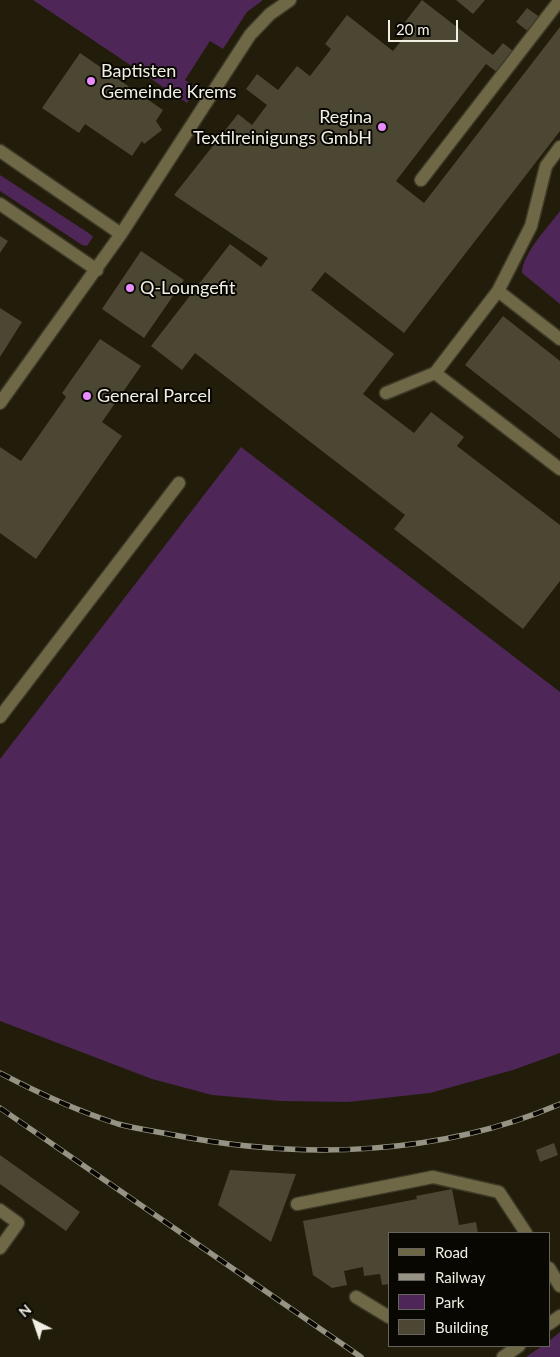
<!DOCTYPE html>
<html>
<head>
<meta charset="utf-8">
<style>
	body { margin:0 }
	#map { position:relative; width:560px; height:1357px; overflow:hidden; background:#211d0a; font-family:Lato,sans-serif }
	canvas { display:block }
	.legend { position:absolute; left:388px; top:1232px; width:162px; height:115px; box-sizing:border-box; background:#090702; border:1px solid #66645c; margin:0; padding:6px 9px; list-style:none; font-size:15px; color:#f1efe3 }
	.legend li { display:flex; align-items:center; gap:10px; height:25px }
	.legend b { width:25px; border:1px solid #66645c }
	.north { position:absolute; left:10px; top:1297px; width:50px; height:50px; -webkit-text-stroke:4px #090702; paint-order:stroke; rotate:319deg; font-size:14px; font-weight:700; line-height:20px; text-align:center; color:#f1efe3 }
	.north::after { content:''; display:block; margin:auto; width:18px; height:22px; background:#f1efe3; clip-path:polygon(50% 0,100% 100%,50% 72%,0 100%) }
	.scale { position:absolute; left:388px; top:20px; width:70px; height:22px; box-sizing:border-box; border:2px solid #f1efe3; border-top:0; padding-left:6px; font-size:15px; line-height:18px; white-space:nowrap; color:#f1efe3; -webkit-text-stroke:4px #090702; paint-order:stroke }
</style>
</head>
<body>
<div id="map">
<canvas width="560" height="1357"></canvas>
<ul class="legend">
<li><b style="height:6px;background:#6f6846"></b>Road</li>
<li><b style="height:6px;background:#969384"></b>Railway</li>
<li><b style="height:14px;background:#4e2657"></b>Park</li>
<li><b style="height:14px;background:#4b4732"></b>Building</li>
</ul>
<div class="north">N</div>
<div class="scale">20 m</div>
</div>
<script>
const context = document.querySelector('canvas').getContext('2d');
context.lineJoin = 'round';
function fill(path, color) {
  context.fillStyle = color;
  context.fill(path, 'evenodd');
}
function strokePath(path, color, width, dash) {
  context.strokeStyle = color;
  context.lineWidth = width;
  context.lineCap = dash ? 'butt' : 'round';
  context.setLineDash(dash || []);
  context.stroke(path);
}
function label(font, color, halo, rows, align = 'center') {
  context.font = font + ' Lato,sans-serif';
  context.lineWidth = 4;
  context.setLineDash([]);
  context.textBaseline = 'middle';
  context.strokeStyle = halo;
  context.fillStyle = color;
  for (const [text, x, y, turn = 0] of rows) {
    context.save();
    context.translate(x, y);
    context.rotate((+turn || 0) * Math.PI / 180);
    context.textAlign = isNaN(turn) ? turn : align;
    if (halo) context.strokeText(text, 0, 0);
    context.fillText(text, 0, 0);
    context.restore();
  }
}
const green = new Path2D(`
	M33,0h230l-16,12 -24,37 -13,-8 -25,39 12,8 -10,15z
	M0,175l90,59 3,3 -6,9 -5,-1 -82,-54z
	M560,211v93l-38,-31c0,-19 27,-47 38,-62z
	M241,447l319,245v361l-47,17 -83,23 -82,9 -67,-1 -69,-6 -60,-16 -152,-58v-262z
	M560,1332v25h-34l16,-11h7v-5z`);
const building = new Path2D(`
	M422,0l71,55 10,-12 10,8 -16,21 -11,-8 -90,117 28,22 136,-176v104l-156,202 -79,-61 -14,18 83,64 -31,40 51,39 17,-21 33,25 -7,9 103,79v56l-37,48 -129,-100 11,-14 -210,-162 -13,17 -31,-24 79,-102 31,23 7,-9 -94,-63 64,-81 14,11 15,-20 -21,-16 11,-15 21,16 19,-24 13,10 21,-27 -6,-5 22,-29 46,36 19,-24 -7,-5z
	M456,0h29l-12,14z
	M527,8l14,10 -11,15 -14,-11z
	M80,53l83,57 -7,11 6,9 -18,14 -2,-3 -10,15 -47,-32 -6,9 -37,-25z
	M0,236l8,5 -8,12z
	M141,251l43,29 -40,58 -42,-29z
	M0,308l22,14 -22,35z
	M503,316l57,45v78l-95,-74z
	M100,339l41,27 -39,56 20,14 -86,123 -36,-26v-86l21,14 45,-64 -4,-4z
	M554,1143l4,12 -18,7 -4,-12z
	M0,1155l80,57 -14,19 -66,-47z
	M230,1170l66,4 -25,68 -53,-37z
	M452,1189l7,36 17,-3 2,11h-89v51l-7,1 -2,-11 -16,2 -1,-9 -19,4 3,14 -15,3 -19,-13 -10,-54 114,-22 -1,-3z`);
const minor = new Path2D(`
	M560,147l-14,19 -15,60 -33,65 -63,82 125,96
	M0,151l121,83 -121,169
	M421,180l139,-180
	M0,204l97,66
	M121,234l129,-199 20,-21 20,-14
	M498,291l62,48
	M386,393l49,-20
	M0,717l179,-234
	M297,1204l136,-27 66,15 27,41
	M0,1210l18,13 -18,25
	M549,1268l11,18
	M356,1297l33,20
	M549,1324l11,-8
	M503,1357l16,-11`);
const rail = new Path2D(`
	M0,1073c38,20 77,38 118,51 18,5 37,7 56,11 127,25 265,21 386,-31
	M0,1108l361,249`);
const markers = [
	[91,81,5,"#e98dfe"],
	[382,127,5,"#e98dfe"],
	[130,288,5,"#e98dfe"],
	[87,396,5,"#e98dfe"]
];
const poiNames = [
	["Baptisten",101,71],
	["Gemeinde Krems",101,92],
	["Regina",372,117,"right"],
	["Textilreinigungs GmbH",372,138,"right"],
	["Q-Loungefit",140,288],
	["General Parcel",97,396]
];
fill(green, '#4e2657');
fill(building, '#4b4732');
strokePath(minor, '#3e3a28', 15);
strokePath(minor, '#6f6846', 12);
strokePath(rail, '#969384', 5.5);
strokePath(rail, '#090702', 4, [11]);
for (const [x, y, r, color] of markers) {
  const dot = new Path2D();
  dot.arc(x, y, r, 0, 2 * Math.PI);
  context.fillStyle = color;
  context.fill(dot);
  strokePath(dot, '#090702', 2);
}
label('18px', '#f1efe3', '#090702', poiNames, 'left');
</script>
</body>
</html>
